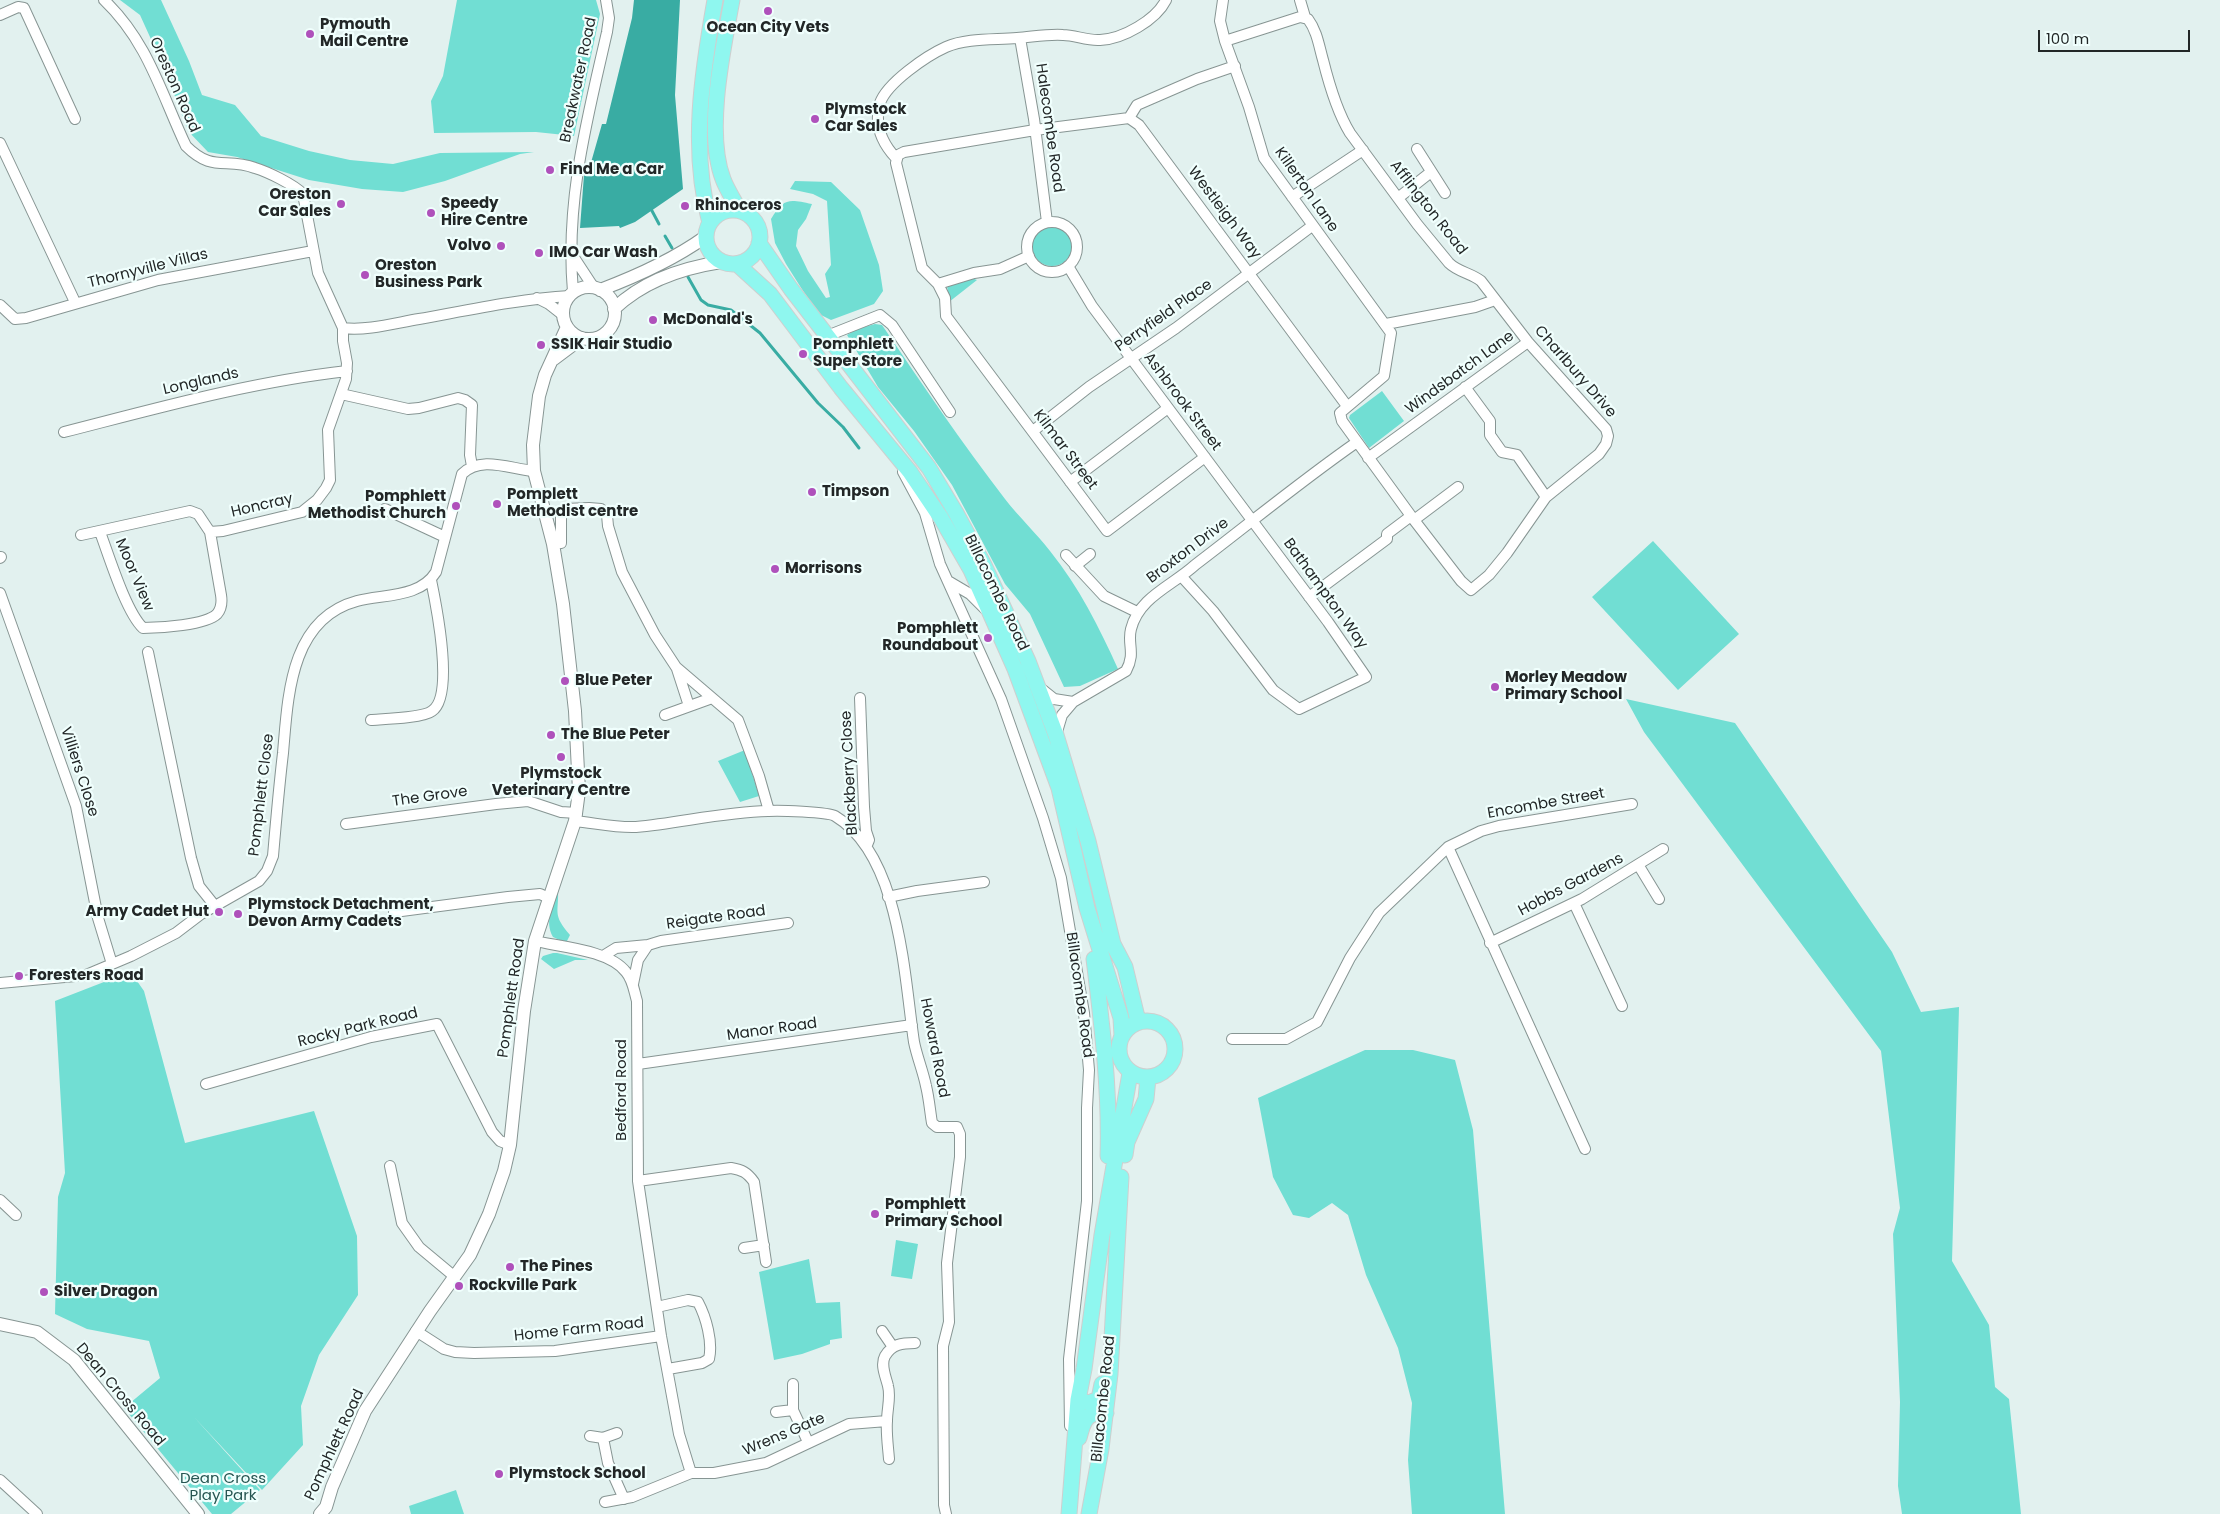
<!DOCTYPE html>
<html>
<head>
<meta charset="utf-8">
<style>
	body { margin:0 }
	#map { position:relative; width:2220px; height:1514px; overflow:hidden; background:#e2f1ef; font-family:Poppins,sans-serif }
	canvas { display:block }
	.scale { position:absolute; left:2038px; top:30px; width:152px; height:22px; box-sizing:border-box; border:2px solid #222727; border-top:0; padding-left:6px; font-size:15px; line-height:18px; white-space:nowrap; color:#222727; -webkit-text-stroke:4px #f0fffd; paint-order:stroke }
</style>
</head>
<body>
<div id="map">
<canvas width="2220" height="1514"></canvas>
<div class="scale">100 m</div>
</div>
<script>
const context = document.querySelector('canvas').getContext('2d');
context.lineJoin = 'round';
function fill(path, color) {
  context.fillStyle = color;
  context.fill(path, 'evenodd');
}
function strokePath(path, color, width, dash) {
  context.strokeStyle = color;
  context.lineWidth = width;
  context.lineCap = dash ? 'butt' : 'round';
  context.setLineDash(dash || []);
  context.stroke(path);
}
function label(font, color, halo, rows, align = 'center') {
  context.font = font + ' Poppins,sans-serif';
  context.lineWidth = 4.5;
  context.setLineDash([]);
  context.textBaseline = 'middle';
  context.strokeStyle = halo;
  context.fillStyle = color;
  for (const [text, x, y, turn = 0] of rows) {
    context.save();
    context.translate(x, y);
    context.rotate((+turn || 0) * Math.PI / 180);
    context.textAlign = isNaN(turn) ? turn : align;
    if (halo) context.strokeText(text, 0, 0);
    context.fillText(text, 0, 0);
    context.restore();
  }
}
const green = new Path2D(`
	M120,0h41l28,61 13,34 33,10 26,31 48,15 41,9 43,4 47,-11 94,-1 -14,2 -75,27 -42,11 -41,-3 -53,-9 -72,-23 -29,-5 -20,-21 -23,-61 -25,-55z
	M457,0h139l4,14 -26,122 -38,-4 -102,1 -3,-32 12,-25z
	M795,181l36,1 29,28 19,55 4,26 -9,13 -43,16 -14,-7 -31,-49 -11,-21 -4,-24c13,-21 17,-20 41,-15l-6,15 -8,11 -2,16 12,25 18,27 4,-1 -5,-23 6,-9 -4,-64 -14,-7 -23,-5z
	M1032 246a20 20 0 1 1 40 0a20 20 0 1 1-40 0Z
	M972,278l5,2 -28,22 -2,-17z
	M875,324l7,1c40,59 80,118 123,174 14,18 31,34 45,52 29,36 49,76 68,118l-38,17 -16,1 -34,-73 -25,-30 -53,-99 -38,-54 -36,-44 -31,-52 10,-6z
	M1382,391l22,30 -35,27 -20,-30 1,-3z
	M1653,541l86,93 -61,56 -86,-93z
	M1626,699l109,24 157,229 29,60 38,-5 -7,254 37,64 6,62 14,12 12,115h-119l-4,-28 2,-84 -7,-168 7,-26 -19,-157 -237,-319z
	M745,750l14,46 -19,6 -22,-41z
	M558,890c1,23 -6,24 12,45l-4,8 -13,-6c-9,-16 0,-31 5,-47z
	M553,953h4l31,7h-13l-21,9 -13,-10 2,-3z
	M122,975l15,6 7,10 41,152 129,-32 43,125 1,59 -39,60 -18,51 2,39 -41,45 -68,-73 66,73 -29,24h-19l-88,-106 36,-30 -11,-37 -62,-12 -32,-15 3,-117 7,-24 -10,-172z
	M1365,1050h48l42,10 18,70 32,384h-93l-4,-54 4,-57 -14,-55 -32,-73 -18,-60 -16,-12 -23,15 -16,-3 -20,-38 -15,-79z
	M896,1240l22,4 -6,35 -21,-3z
	M809,1259l7,44 24,-1 2,36 -12,2v4l-28,10 -28,6 -15,-88z
	M456,1490l8,24h-53l-2,-8z`);
const water = new Path2D(`
	M634,0h46l-5,95 8,94 -48,33 -15,6 -1,-2 -39,2 4,-53 4,-2 14,-49h4l26,-106z`);
const stream = new Path2D(`
	M651,209l8,15
	M665,236l7,12
	M688,277l13,23 7,5 23,5 29,23 58,70 25,24 16,21`);
const minor = new Path2D(`
	M104,0c44,42 57,93 82,146 27,27 39,11 69,22 13,4 38,16 48,26l15,79 25,55c24,3 52,-5 76,-9 50,-9 100,-20 151,-23
	M1223,0l-3,21 5,20 24,66 15,51 127,175 -7,43 -44,37 2,8 72,99 47,61 10,9 18,-15 18,-22 39,-56 53,-43 7,-10 2,-8 -2,-7 -78,-87 -47,-61c-10,-8 -23,-9 -32,-18l-32,-39 -67,-91c-13,-21 -21,-49 -27,-73 -4,-14 -6,-29 -15,-41l-8,-2 -75,24
	M1300,0l5,17
	M0,15l18,-8 6,1 51,111
	M1020,38l14,81 13,103
	M1129,118l8,-13 60,-26 38,-13
	M0,143l75,159
	M1417,149l28,44
	M896,158c-14,-15 -22,-34 -16,-55 7,-20 46,-47 66,-56 21,-9 48,-7 71,-9 15,-1 30,-4 46,-3 12,0 24,6 37,5 23,-1 56,-20 66,-40
	M1292,197l71,-47
	M1398,198l33,-26
	M1027 247a25 25 0 1 1 50 0a25 25 0 1 1-50 0Z
	M573,256l21,32
	M1068,266l24,40 236,316 38,55 -67,32 -26,-19 -60,-79 -31,-34
	M938,284l36,-11 26,-4 29,-13
	M573,292c-8,-91 14,-172 34,-260l2,-14 -3,-18
	M537,298l12,6 14,11
	M0,305l15,14 11,-1 132,-38 155,-29
	M1386,324l89,-17 20,-7
	M827,336l53,-21 12,10 58,87
	M1465,387l25,34v14l12,17 15,3 29,42
	M341,394l67,15 11,-1 39,-10 7,2 7,5 -2,50 2,11
	M1033,431l56,-44 87,-59 136,-102
	M64,432c94,-24 186,-50 283,-61
	M1205,457l-98,74 -161,-215 -1,-18 -7,-14 -16,-16 -26,-105 2,-8 6,-3 131,-22 94,-12 10,7 208,281
	M1368,458l160,-116
	M903,472l22,41 15,51 61,135 42,119 18,60 23,135 5,57 -2,38v93l-18,158 1,67
	M1070,482l98,-74
	M385,509l60,28
	M1414,520l44,-33
	M210,532l13,-1 79,-19 15,-12 9,-12 4,-8 -2,-50 18,-51 1,-16 -4,-22v-13
	M81,535l109,-24 8,3 12,18 11,63c1,6 1,13 -4,19 -11,11 -57,14 -74,14 -17,-16 -34,-72 -43,-96
	M553,544l8,-1v-26l4,-8 24,-1 12,1 6,6 1,11 14,46 33,63 21,32 62,53 21,56 10,35
	M1066,555l38,41 33,16
	M0,558l1,-1
	M1075,566l15,-12
	M948,581l22,13 15,15
	M0,593l76,213 22,112 14,46
	M1309,597l78,-58v-5l24,-18
	M148,652l43,206 8,28 16,20
	M677,669l12,37
	M1039,687l15,12 19,3
	M860,698l4,109 2,24 3,9 -2,5
	M665,715l47,-17
	M371,720c13,-1 52,-2 61,-9 23,-15 4,-107 -1,-131
	M1056,735l6,-20 11,-13 53,-31c10,-18 1,-27 5,-42 8,-32 41,-43 64,-64 54,-41 106,-84 162,-123
	M575,821c20,2 41,7 61,6 44,-4 87,-15 132,-16 10,-1 60,1 67,5 65,39 69,159 79,226 3,15 9,29 12,44 3,12 4,25 6,37l5,4h20l3,7v23l-13,106 2,59 -6,24 1,159 2,9
	M346,824l150,-20 32,-3 33,11 16,1
	M1448,847l137,302
	M1639,866l20,33
	M888,897l29,-6 67,-9
	M1574,903l48,103
	M394,912l114,-15 32,-3 9,4
	M535,941c26,6 74,9 91,31 7,8 8,19 11,29l1,180 23,155 18,98 12,39
	M1490,943l92,-44 81,-50
	M603,956l13,-8 32,-3
	M0,983l86,-8 45,-19 45,-23 25,-19 58,-33 8,-10 6,-15c3,-35 6,-69 10,-103 5,-57 7,-134 74,-152 27,-7 63,-3 79,-29l26,-98c19,-19 48,-5 72,-3
	M633,984l5,-24 10,-15 13,-4 127,-18
	M1232,1039h54l31,-17 33,-64 29,-45 69,-66 33,-16 18,-5 133,-22
	M638,1064l274,-39
	M206,1084l165,-47 66,-13 55,108 8,9 10,4
	M390,1166l12,57 17,24 36,30
	M638,1181l93,-13c11,2 16,4 23,14l12,80
	M0,1200l16,15
	M744,1248l20,-3
	M657,1307l31,-7 10,2c8,15 15,40 11,57l-7,4 -34,6
	M416,1331l28,18 11,3 19,1 81,-2 106,-15
	M882,1331l11,16
	M793,1384v26l15,32
	M776,1412l17,-2
	M590,1436l13,2 14,-5
	M603,1438l5,25 16,36
	M889,1459c-1,-13 -3,-26 -2,-38 0,-12 4,-24 1,-35 -2,-9 -8,-21 -3,-30 7,-12 17,-13 30,-13
	M0,1480l37,34
	M605,1502l27,-5 59,-24h23l52,-10 83,-39 38,-3`);
const tertiary = new Path2D(`
	M563 313a26 26 0 1 1 52 0a26 26 0 1 1-52 0Z
	M600,290c37,-14 73,-30 105,-53
	M614,309c29,-28 68,-41 107,-47
	M554,359l28,-21
	M0,1324l37,8 37,28 124,154
	M320,1514l6,-7 6,-20 33,-76 65,-100 40,-56 19,-41 15,-43 6,-26 14,-134 11,-70 40,-120 4,-30 -4,-80 -12,-107 -10,-60 -19,-73 -1,-26 6,-49 6,-21 22,-48`);
const primary = new Path2D(`
	M732,0c-9,49 -27,132 -9,179 4,11 11,21 16,31
	M706 237a27 27 0 1 1 54 0a27 27 0 1 1-54 0Z
	M710,223c-20,-73 -8,-150 5,-223
	M759,243l32,46 138,179 27,45 28,52 44,96 28,74 32,106 25,103 12,23 12,50 5,4
	M737,264l33,30 71,94 69,84 31,46 30,52 44,99 44,119 28,120 34,110 1,18
	M1094,959c8,65 16,132 14,197
	M1119 1049a28 28 0 1 1 56 0a28 28 0 1 1-56 0Z
	M1125,1155l2,-13 19,-43 2,-21
	M1078,1400l11,3 10,-4 3,-15
	M1079,1438c4,-16 7,-27 27,-25
	M1069,1514l9,-114 6,-31 18,-134 28,-162
	M1089,1514l12,-65 9,-75 11,-197`);
const markers = [
	[768,11,5,"#af51bb"],
	[310,34,5,"#af51bb"],
	[815,119,5,"#af51bb"],
	[550,170,5,"#af51bb"],
	[341,204,5,"#af51bb"],
	[685,206,5,"#af51bb"],
	[431,213,5,"#af51bb"],
	[501,246,5,"#af51bb"],
	[539,253,5,"#af51bb"],
	[365,275,5,"#af51bb"],
	[653,320,5,"#af51bb"],
	[541,345,5,"#af51bb"],
	[803,354,5,"#af51bb"],
	[812,492,5,"#af51bb"],
	[497,504,5,"#af51bb"],
	[456,506,5,"#af51bb"],
	[775,569,5,"#af51bb"],
	[988,638,5,"#af51bb"],
	[565,681,5,"#af51bb"],
	[1495,687,5,"#af51bb"],
	[551,735,5,"#af51bb"],
	[561,757,5,"#af51bb"],
	[219,912,5,"#af51bb"],
	[238,914,5,"#af51bb"],
	[19,976,5,"#af51bb"],
	[875,1214,5,"#af51bb"],
	[510,1267,5,"#af51bb"],
	[459,1286,5,"#af51bb"],
	[44,1292,5,"#af51bb"],
	[499,1474,5,"#af51bb"]
];
const poiNames = [
	["Pymouth",320,25],
	["Mail Centre",320,42],
	["Ocean City Vets",768,28,"center"],
	["Plymstock",825,110],
	["Car Sales",825,127],
	["Find Me a Car",560,170],
	["Oreston",331,195,"right"],
	["Car Sales",331,212,"right"],
	["Speedy",441,204],
	["Hire Centre",441,221],
	["Rhinoceros",695,206],
	["Volvo",491,246,"right"],
	["IMO Car Wash",549,253],
	["Oreston",375,266],
	["Business Park",375,283],
	["McDonald's",663,320],
	["SSIK Hair Studio",551,345],
	["Pomphlett",813,345],
	["Super Store",813,362],
	["Timpson",822,492],
	["Pomplett",507,495],
	["Methodist centre",507,512],
	["Pomphlett",446,497,"right"],
	["Methodist Church",446,514,"right"],
	["Morrisons",785,569],
	["Pomphlett",978,629,"right"],
	["Roundabout",978,646,"right"],
	["Morley Meadow",1505,678],
	["Primary School",1505,695],
	["Blue Peter",575,681],
	["The Blue Peter",561,735],
	["Plymstock",561,774,"center"],
	["Veterinary Centre",561,791,"center"],
	["Plymstock Detachment,",248,905],
	["Devon Army Cadets",248,922],
	["Army Cadet Hut",209,912,"right"],
	["Foresters Road",29,976],
	["Pomphlett",885,1205],
	["Primary School",885,1222],
	["The Pines",520,1267],
	["Rockville Park",469,1286],
	["Silver Dragon",54,1292],
	["Plymstock School",509,1474]
];
const streetNames = [
	["Breakwater Road",579,80,-78],
	["Oreston Road",174,85,66],
	["Halecombe Road",1049,128,82],
	["Killerton Lane",1306,190,55],
	["Afflington Road",1428,208,52],
	["Westleigh Way",1224,213,53],
	["Thornyville Villas",148,269,-14],
	["Perryfield Place",1164,316,-35],
	["Charlbury Drive",1575,372,49],
	["Windsbatch Lane",1460,373,-36],
	["Longlands",201,382,-13],
	["Ashbrook Street",1182,402,53],
	["Kilmar Street",1065,450,53],
	["Honcray",262,506,-13],
	["Broxton Drive",1188,551,-37],
	["Moor View",134,575,67],
	["Billacombe Road",996,593,64],
	["Bathampton Way",1325,594,54],
	["Villiers Close",79,772,72],
	["Blackberry Close",850,773,-93],
	["Pomphlett Close",262,795,-83],
	["The Grove",430,797,-8],
	["Encombe Street",1546,804,-10],
	["Hobbs Gardens",1571,885,-28],
	["Reigate Road",716,918,-8],
	["Billacombe Road",1079,995,82],
	["Pomphlett Road",512,998,-82],
	["Rocky Park Road",358,1028,-14],
	["Manor Road",772,1030,-8],
	["Howard Road",934,1048,79],
	["Bedford Road",622,1090,-90],
	["Home Farm Road",579,1330,-6],
	["Dean Cross Road",120,1395,50],
	["Billacombe Road",1104,1399,-84],
	["Wrens Gate",784,1435,-23],
	["Pomphlett Road",335,1445,-65]
];
const parkNames = [
	["Dean Cross",223,1479],
	["Play Park",223,1496]
];
fill(green, '#71ded3');
fill(water, '#39aca3');
strokePath(stream, '#39aca3', 3);
strokePath(minor, '#879593', 12);
strokePath(tertiary, '#879593', 14);
strokePath(primary, '#cecfcf', 17);
strokePath(minor, '#fff', 10);
strokePath(tertiary, '#fff', 12);
strokePath(primary, '#8ff7ef', 15);
for (const [x, y, r, color] of markers) {
  const dot = new Path2D();
  dot.arc(x, y, r, 0, 2 * Math.PI);
  context.fillStyle = color;
  context.fill(dot);
  strokePath(dot, '#f0fffd', 2);
}
label('bold 15px', '#222727', '#f0fffd', poiNames, 'left');
label('15px', '#222727', '#f0fffd', streetNames);
label('15px', '#265652', '#f0fffd', parkNames);
</script>
</body>
</html>
